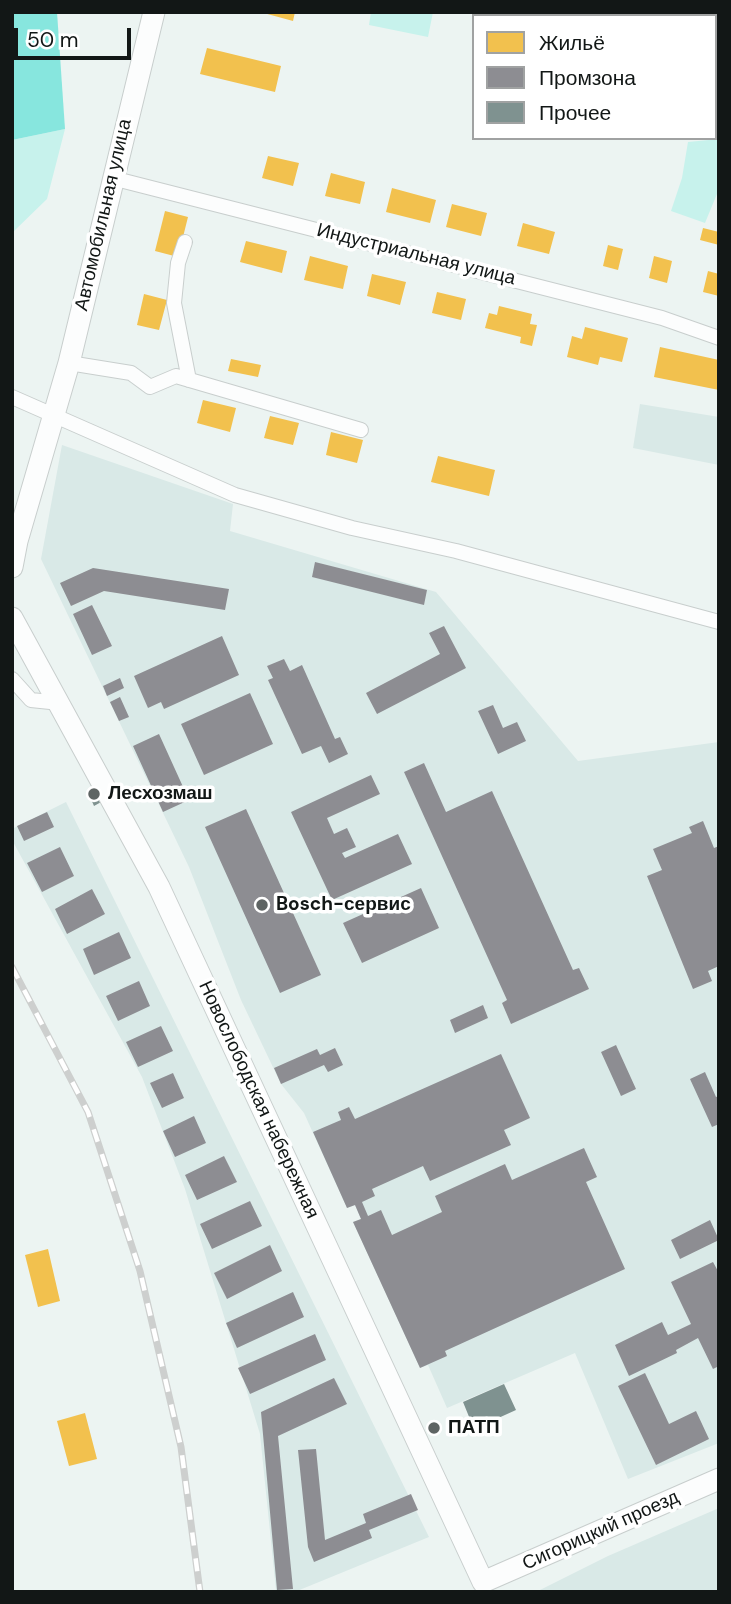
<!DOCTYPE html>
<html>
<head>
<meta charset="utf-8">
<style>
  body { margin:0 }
  #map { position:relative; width:731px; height:1604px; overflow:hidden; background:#ecf4f2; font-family:"DM Sans",sans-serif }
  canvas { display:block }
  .frame { position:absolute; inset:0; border:14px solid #121716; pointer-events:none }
  .legend { position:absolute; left:472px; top:14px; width:245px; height:126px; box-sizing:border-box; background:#fff; border:2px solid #a0a2a2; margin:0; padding:9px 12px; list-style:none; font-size:21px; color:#121716 }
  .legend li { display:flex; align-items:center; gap:14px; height:35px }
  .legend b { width:35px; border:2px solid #a0a2a2 }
  .scale { position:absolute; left:14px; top:28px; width:117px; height:32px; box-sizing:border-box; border:4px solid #121716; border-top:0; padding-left:9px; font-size:21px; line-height:24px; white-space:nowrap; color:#121716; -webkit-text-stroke:5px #fff; paint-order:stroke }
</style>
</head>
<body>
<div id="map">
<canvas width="731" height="1604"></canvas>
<div class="frame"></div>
<ul class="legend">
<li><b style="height:19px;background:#f2c14e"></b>Жильё</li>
<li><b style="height:19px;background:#8d8d92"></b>Промзона</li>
<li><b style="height:19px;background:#7f9290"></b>Прочее</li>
</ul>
<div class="scale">50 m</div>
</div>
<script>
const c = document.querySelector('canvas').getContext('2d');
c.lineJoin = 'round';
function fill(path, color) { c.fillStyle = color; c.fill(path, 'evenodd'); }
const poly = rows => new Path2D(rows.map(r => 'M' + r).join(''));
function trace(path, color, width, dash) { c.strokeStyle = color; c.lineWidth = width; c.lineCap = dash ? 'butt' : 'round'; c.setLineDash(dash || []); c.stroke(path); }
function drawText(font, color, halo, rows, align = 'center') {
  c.font = font + ' "DM Sans",sans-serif'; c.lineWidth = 7; c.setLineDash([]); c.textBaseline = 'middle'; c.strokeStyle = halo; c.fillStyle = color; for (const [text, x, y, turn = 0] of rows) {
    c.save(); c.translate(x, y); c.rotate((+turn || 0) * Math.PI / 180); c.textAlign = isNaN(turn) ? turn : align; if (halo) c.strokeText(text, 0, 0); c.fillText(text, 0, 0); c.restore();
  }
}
fill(poly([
  [640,404,719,417,719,465,633,448],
  [62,445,233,504,230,531,436,592,578,761,719,742,719,1443,628,1479,575,1353,447,1408,428,1365,420,1368,353,1222,361,1219,355,1205,347,1208,304,1113,281,1084,241,1000,189,867,41,559],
  [66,802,429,1537,297,1591,276,1590,260,1434,185,1189,142,1077,12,840,12,829],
  [719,1508,719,1592,536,1592,608,1556]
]), '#d9e9e7');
fill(poly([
  [371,12,433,12,428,37,369,25],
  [557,12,664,12,666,16,557,16],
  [65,129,47,199,12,233,12,140],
  [719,139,719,189,705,223,671,211,682,178,688,142]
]), '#c7f2ec');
fill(poly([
  [12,12,57,12,65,129,12,140]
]), '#87e6de');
fill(poly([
  [260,12,295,12,293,21],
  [207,48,281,66,275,92,200,74],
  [268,156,299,163,293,186,262,178],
  [331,173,365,182,360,204,325,196],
  [392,188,436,200,430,223,386,212],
  [452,204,487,213,481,236,446,227],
  [165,211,188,217,178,257,155,251],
  [523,223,555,232,549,254,517,246],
  [703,228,719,232,719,245,700,240],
  [246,241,287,251,282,273,240,262],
  [608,245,623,249,618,270,603,266],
  [310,256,348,266,343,289,304,280],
  [654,256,672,261,667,283,649,278],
  [708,271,719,274,719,296,703,292],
  [372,274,406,282,400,305,367,296],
  [437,292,466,299,461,320,432,313],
  [144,294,167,300,159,330,137,325],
  [499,306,532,314,530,324,537,325,532,346,520,343,521,337,485,328,489,313,497,315],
  [585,327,628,338,622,362,600,357,598,365,567,357,572,336,582,339],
  [660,347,719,360,719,390,654,377],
  [231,359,261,365,258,377,228,371],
  [203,400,236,408,230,432,197,423],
  [270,416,299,423,293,445,264,438],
  [331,432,363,440,357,463,326,455],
  [438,456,495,470,489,496,431,482],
  [48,1249,60,1301,38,1307,25,1255],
  [85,1413,97,1459,69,1466,57,1421]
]), '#f2c14e');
fill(poly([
  [315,562,427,590,424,605,312,577],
  [93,568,229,589,225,610,104,591,71,606,60,583],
  [92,605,112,646,92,655,73,614],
  [444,626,466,668,377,714,366,693,440,654,429,633],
  [222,636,239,675,164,709,161,702,148,708,134,676],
  [284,659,290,671,302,665,335,739,340,737,348,754,329,763,321,746,302,754,268,680,273,678,267,666],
  [120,678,124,688,107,696,103,686],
  [250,693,273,744,204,775,181,724],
  [120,697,129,717,119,721,110,702],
  [493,705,503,728,517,722,526,741,498,754,478,711],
  [159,734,189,800,163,812,133,746],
  [424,763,446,812,492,791,573,970,579,968,589,989,511,1024,502,1003,507,1000,404,772],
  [371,775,380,794,327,818,334,834,347,828,356,847,342,853,345,858,398,834,412,864,332,900,291,812],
  [246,809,321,975,280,993,205,827],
  [47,812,54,827,24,841,17,826],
  [703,821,714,848,719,846,719,966,708,971,712,981,693,989,647,876,662,870,653,849,692,833,689,827],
  [60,847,74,876,42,892,27,863],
  [421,888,439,928,362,963,343,923],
  [92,889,105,914,67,934,55,909],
  [119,932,131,958,94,975,83,949],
  [139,981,150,1006,118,1021,106,996],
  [483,1005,488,1018,455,1033,450,1020],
  [161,1026,173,1051,138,1067,126,1042],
  [616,1045,636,1089,621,1096,601,1052],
  [335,1048,343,1065,328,1072,324,1065,281,1084,274,1068,317,1049,320,1055],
  [501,1054,530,1118,504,1130,511,1145,430,1181,423,1166,372,1189,375,1196,362,1202,368,1216,381,1210,392,1235,442,1212,435,1196,505,1164,512,1180,584,1148,597,1177,586,1182,625,1269,445,1351,447,1356,420,1368,353,1222,361,1219,355,1205,347,1208,313,1132,341,1120,338,1112,349,1107,355,1119],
  [705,1072,716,1097,719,1096,719,1124,712,1127,690,1079],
  [173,1073,184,1098,162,1108,150,1083],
  [194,1116,206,1143,175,1157,163,1131],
  [224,1156,237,1182,197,1200,185,1175],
  [250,1201,262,1226,212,1249,200,1224],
  [710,1220,719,1240,680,1259,671,1240],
  [270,1245,282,1271,227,1299,214,1273],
  [713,1262,719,1273,719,1366,713,1369,698,1338,676,1350,677,1353,629,1376,615,1345,662,1322,668,1335,691,1324,671,1282],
  [293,1292,304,1317,237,1348,226,1323],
  [315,1334,326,1360,250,1394,238,1368],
  [645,1373,669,1424,696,1411,709,1439,656,1465,618,1386],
  [334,1378,347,1404,278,1436,293,1589,277,1590,261,1412],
  [316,1449,325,1540,366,1523,363,1514,411,1494,418,1510,369,1530,372,1538,314,1562,308,1547,298,1450]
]), '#8d8d92');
fill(poly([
  [97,788,103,801,94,806,88,792],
  [504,1384,516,1410,474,1429,463,1402]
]), '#7f9290');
const street = poly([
  [112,178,662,318,719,338],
  [185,242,178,263,174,303,189,380],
  [69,363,131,373,150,387,176,376,361,430],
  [12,397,235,495,352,528,456,551,719,622],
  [12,679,31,700,60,703]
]);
const secondary = poly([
  [12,567,17,541,69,363,154,12],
  [12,618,159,887,483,1582,719,1479]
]);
trace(street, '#c8cecd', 16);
trace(secondary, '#c8cecd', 23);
trace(street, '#fcfdfd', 14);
trace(secondary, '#fcfdfd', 21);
const rail = poly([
  [12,967,88,1112,140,1271,181,1447,200,1592]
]);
trace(rail, '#cdcfce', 7);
trace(rail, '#fff', 4.5, [13]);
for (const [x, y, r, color] of [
  [94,794,7,"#5e6463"],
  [262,905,7,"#5e6463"],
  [434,1428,7,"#5e6463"]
]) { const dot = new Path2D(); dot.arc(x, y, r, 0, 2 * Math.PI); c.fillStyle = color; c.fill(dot); trace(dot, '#fff', 2.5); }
drawText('19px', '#121716', '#fff', [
  ["Автомобильная улица",104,215,-77],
  ["Индустриальная улица",416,255,14],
  ["Новослободская набережная",258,1100,65],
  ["Сигорицкий проезд",601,1531,-24]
]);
drawText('bold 19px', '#121716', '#fff', [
  ["Лесхозмаш",108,794],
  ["Bosch-сервис",276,905],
  ["ПАТП",448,1428]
], 'left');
</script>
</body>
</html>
